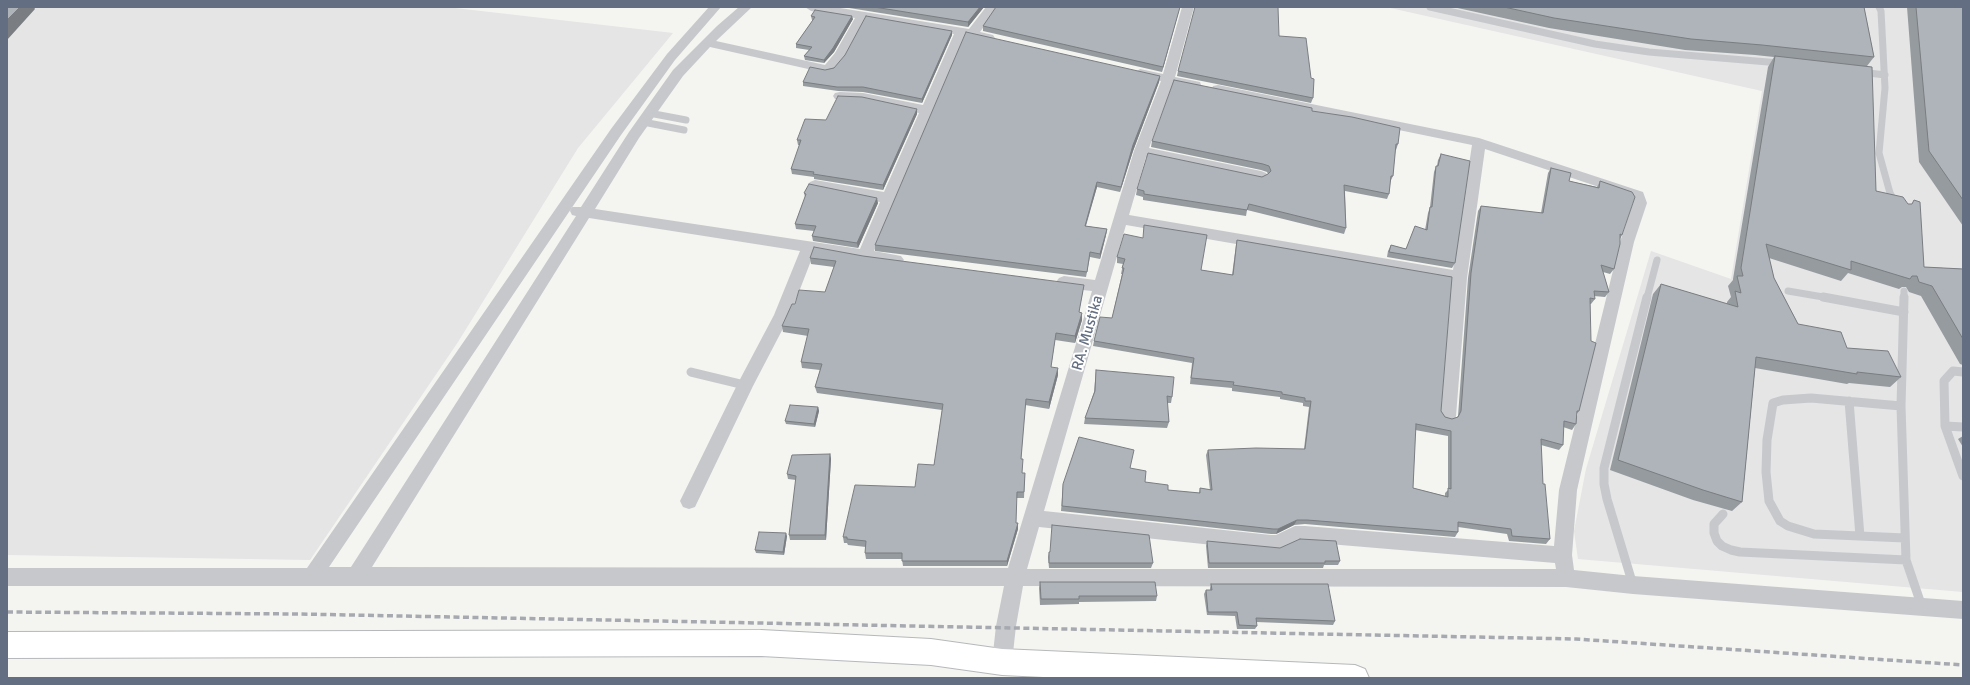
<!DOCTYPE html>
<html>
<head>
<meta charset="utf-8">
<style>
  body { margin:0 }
  #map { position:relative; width:1970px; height:685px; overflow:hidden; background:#f4f5f0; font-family:Signika,sans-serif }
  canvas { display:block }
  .frame { position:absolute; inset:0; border:8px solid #636e82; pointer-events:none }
</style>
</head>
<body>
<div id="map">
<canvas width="1970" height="685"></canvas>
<div class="frame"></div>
</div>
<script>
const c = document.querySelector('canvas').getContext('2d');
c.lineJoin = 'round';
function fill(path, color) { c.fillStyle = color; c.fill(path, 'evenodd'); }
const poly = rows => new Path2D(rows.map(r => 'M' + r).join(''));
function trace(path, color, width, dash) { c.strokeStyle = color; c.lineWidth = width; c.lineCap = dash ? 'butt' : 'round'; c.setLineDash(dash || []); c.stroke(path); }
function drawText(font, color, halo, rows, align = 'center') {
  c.font = font + ' Signika,sans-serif'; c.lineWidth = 4; c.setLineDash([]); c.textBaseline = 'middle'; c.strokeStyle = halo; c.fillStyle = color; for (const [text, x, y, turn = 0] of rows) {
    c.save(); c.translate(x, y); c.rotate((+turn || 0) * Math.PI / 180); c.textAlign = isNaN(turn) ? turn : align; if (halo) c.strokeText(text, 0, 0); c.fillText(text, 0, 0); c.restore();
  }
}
fill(poly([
  [7,7,446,7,673,33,578,148,458,342,310,560,7,555],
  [1386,7,1963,7,1963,592,1578,559,1574,531,1586,469,1651,251,1731,279,1762,91]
]), '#e4e5e4');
const trunk = poly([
  [761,630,931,639,1002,649,1355,665,1365,669,1369,678,1064,678,1002,675,931,665,761,656,7,658,7,632,761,630]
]);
trace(trunk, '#b6b8bb', 2);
trace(poly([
  [1430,7,1595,44,1649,52,1780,63],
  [1879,7,1881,11,1885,88,1879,153,1890,193,1896,204],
  [1861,72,1885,75],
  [649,113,686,120],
  [643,122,684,130],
  [1788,291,1829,298],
  [1647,298,1657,260],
  [1904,298,1904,291]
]), '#c6c8cc', 7);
trace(poly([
  [1823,297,1904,312],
  [1904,297,1901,406,1906,560,1922,607],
  [691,372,745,385],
  [1963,372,1953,371,1944,381,1945,426,1963,476],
  [1849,401,1860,536],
  [1901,406,1811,398,1783,400,1773,403,1767,440,1766,472,1769,501,1780,521,1788,526,1814,534,1905,538],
  [1945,426,1963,427],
  [1723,514,1714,524,1714,533,1717,541,1722,546,1731,550,1740,552,1906,560],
  [1633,585,1607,499,1604,484,1604,468,1647,297]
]), '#c6c8cc', 9);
fill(poly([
  [709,7,721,7,675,60,621,135,329,567,351,567,576,216,572,215,570,211,572,207,581,207,629,132,673,70,717,26,739,7,752,7,716,41,825,65,835,53,855,18,811,11,805,7,834,7,969,29,986,7,998,7,980,32,993,35,995,38,993,41,989,42,965,36,874,251,901,256,904,260,901,264,896,265,864,261,814,253,790,315,753,386,695,507,689,509,683,507,680,501,737,385,774,315,800,251,589,218,372,567,1008,568,1092,291,1064,288,1059,286,1056,282,1059,278,1064,276,1095,280,1134,151,1161,81,1135,76,1134,73,1140,69,1163,74,1182,7,1194,7,1175,77,1200,82,1201,85,1200,88,1195,89,1173,84,1149,148,1261,171,1266,173,1268,176,1266,179,1261,181,1146,157,1129,215,1453,270,1472,145,1213,92,1212,89,1213,86,1218,85,1479,138,1643,192,1647,203,1634,242,1577,490,1572,555,1574,570,1633,576,1963,601,1963,619,1633,594,1566,587,1023,586,1016,626,1012,662,1009,669,1002,672,995,669,992,662,996,626,1004,586,7,586,7,568,307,568,611,129,667,54,709,7],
  [866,19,954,34,923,105,863,93,840,92,835,93,833,96,835,99,840,100,863,101,919,113,884,192,815,180,810,182,808,185,810,188,815,190,880,202,860,249,595,209,639,138,683,76,710,47,826,73,833,71,844,58,866,19],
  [1485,149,1632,198,1633,203,1620,242,1559,490,1554,546,1305,526,1295,526,1276,535,1271,535,1044,511,1126,225,1451,281,1440,416,1442,421,1448,423,1454,421,1456,416,1467,278,1485,149],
  [1039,527,1271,551,1278,551,1297,542,1305,542,1555,563,1556,569,1027,569,1039,527]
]), '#c6c8cc');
fill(trunk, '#fff');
trace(poly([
  [7,612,299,614,1576,639,1963,665]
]), '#a6a9b0', 3.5, [6, 3.5]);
fill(poly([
  [843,7,984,7,968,27],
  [1180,7,1162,72,983,31,983,26],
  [1453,7,1864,7,1874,57,1867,66,1876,191,1908,204,1912,204,1914,200,1924,267,1963,269,1963,365,1960,364,1921,296,1909,292,1906,287,1902,287,1899,289,1848,273,1841,281,1769,258,1774,278,1798,324,1847,348,1901,377,1890,387,1849,383,1847,384,1755,368,1742,502,1732,511,1693,500,1610,470,1653,294,1661,284,1727,304,1727,302,1731,297,1728,286,1733,280,1733,279,1768,67,1774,57,1755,55,1685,50,1549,28],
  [1907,7,1963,7,1963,226,1919,162],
  [811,16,853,19,834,52,824,63,805,60,804,56,809,50,796,48,796,44,813,20,812,20],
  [952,35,922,103,863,92,838,91,803,86,803,82,825,70],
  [1279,36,1313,98,1311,103,1177,76,1178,71],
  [1160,76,1159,82,1133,151,1120,192,1097,187,1086,226,1107,229,1106,235,1100,259,1090,257,1086,277,875,251,875,245],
  [1312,111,1398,144,1396,150,1395,150,1393,176,1390,182,1389,194,1387,199,1345,191,1346,228,1344,234,1247,210,1246,216,1143,200,1143,197,1136,195,1137,189,1262,177,1268,174,1267,172,1261,170,1151,147,1152,141],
  [917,114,883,190,814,179,814,177,792,174,791,169,800,145,798,145,797,140],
  [1441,154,1455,263,1452,268,1387,257,1388,251,1391,245,1406,249,1415,226,1425,230,1428,213,1430,207,1434,172,1436,166,1437,166,1438,160],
  [1551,168,1569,181,1597,187,1600,181,1622,235,1620,239,1614,269,1610,274,1603,272,1609,292,1605,297,1594,296,1595,299,1591,304,1590,304,1579,411,1577,414,1576,424,1572,430,1563,427,1563,445,1559,450,1541,445,1543,484,1550,539,1546,544,1509,541,1507,534,1458,527,1458,532,1455,537,1305,524,1294,525,1276,534,1271,534,1061,511,1063,484,1130,468,1145,482,1168,490,1199,493,1200,488,1210,490,1206,455,1208,450,1304,449,1309,407,1303,406,1303,403,1280,399,1280,397,1232,391,1232,388,1190,384,1192,363,1093,346,1094,341,1112,318,1122,274,1121,274,1123,264,1117,263,1117,257,1201,270,1232,275,1236,245,1237,240,1441,411,1445,417,1452,419,1457,417,1458,416,1468,278,1478,211,1481,206,1541,213,1548,173],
  [1415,430,1448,436,1448,490,1445,493,1445,496,1413,488],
  [804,193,878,203,858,248,813,241,812,236,814,231,796,229,795,224,805,197],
  [863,256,1083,291,1079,312,1082,313,1082,320,1075,343,1055,340,1051,367,1058,375,1049,409,1025,405,1021,459,1022,473,1025,473,1024,498,1016,498,1016,523,1018,523,1018,529,1007,566,903,566,902,559,866,559,865,553,866,547,848,545,847,543,844,543,843,537,915,487,934,465,942,410,817,393,815,387,820,370,802,368,801,362,808,336,783,332,782,326,795,304,825,292,834,267,811,264,810,258],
  [1096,370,1172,397,1171,403,1167,403,1169,422,1167,428,1084,424,1085,418,1094,392],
  [818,407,819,411,815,427,786,424,785,421],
  [1963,436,1963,447,1958,439],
  [830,454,831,459,826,540,790,540,789,535,796,480,788,479,787,474],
  [787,536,784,555,756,553,755,550],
  [1207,541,1340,561,1338,565,1324,565,1323,568,1208,568,1206,546],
  [1049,552,1153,563,1151,568,1049,568,1048,557],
  [1040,582,1157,596,1156,601,1079,602,1079,604,1040,605,1039,588],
  [1211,584,1335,621,1333,625,1256,622,1257,626,1255,629,1237,629,1235,616,1207,615,1204,594,1206,590,1210,590,1210,588]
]), '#969ba0');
fill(poly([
  [20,7,34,7,35,9,7,40,7,20],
  [980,7,984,7,968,27,968,22],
  [1180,7,1162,72,1163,67],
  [852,16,853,19,834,52,824,63,824,60],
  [952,31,952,35,922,103,922,99],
  [1160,76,1159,82,1133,151,1120,192,1121,187,1133,145],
  [917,109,917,114,883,190,883,185],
  [1097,182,1097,187,1084,231,1085,226],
  [877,198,878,203,858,248,857,243],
  [1107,229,1106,235,1100,259,1100,254],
  [1082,313,1082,320,1075,343,1075,336],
  [1058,368,1058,375,1049,409,1049,402],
  [818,407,819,411,815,427,814,424],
  [830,454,831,459,826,540,825,535],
  [1297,520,1294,525,1276,534,1278,529],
  [1018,523,1018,529,1007,566,1007,561],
  [786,533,787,536,784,555,783,552]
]), '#7a7e82');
const building = poly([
  [7,7,20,7,7,20,7,7],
  [874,7,980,7,968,22,874,7],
  [996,7,1180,7,1163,67,983,26,996,7],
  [1195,7,1278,7,1279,36,1306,38,1311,78,1314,79,1313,98,1178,71,1195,7],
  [1504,7,1864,7,1874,57,1762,45,1691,39,1554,18,1504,7],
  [1916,7,1963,7,1963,200,1929,151,1916,7],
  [815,10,852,16,833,48,824,60,804,56,812,47,796,44,815,17,811,16,815,10],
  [866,16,952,31,922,99,863,87,837,87,803,82,810,67,825,70,834,68,845,55,866,16],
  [966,32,1160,76,1133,145,1121,187,1097,182,1085,226,1107,229,1100,254,1090,252,1087,272,875,245,966,32],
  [1775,56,1872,67,1876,191,1903,197,1908,204,1912,204,1914,200,1920,202,1924,267,1963,269,1963,339,1932,286,1919,282,1917,276,1912,276,1910,279,1851,261,1851,270,1766,244,1774,278,1798,324,1841,332,1847,348,1888,351,1901,377,1857,372,1857,374,1756,357,1742,502,1703,490,1618,460,1661,284,1738,307,1735,291,1741,293,1737,276,1743,276,1741,268,1775,56],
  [1174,80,1312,108,1312,111,1352,117,1400,128,1398,144,1396,144,1393,176,1391,176,1389,194,1344,185,1346,228,1249,204,1247,210,1144,194,1144,191,1137,189,1148,153,1262,177,1268,174,1271,171,1269,166,1263,164,1152,141,1174,80],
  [838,96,862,97,917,109,883,185,813,174,814,172,791,169,801,140,797,140,805,119,826,120,838,96],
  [1441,154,1470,161,1455,263,1389,252,1391,245,1406,249,1415,226,1427,230,1430,207,1432,207,1436,166,1438,166,1441,154],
  [1551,168,1571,173,1569,181,1599,188,1600,181,1632,192,1635,197,1622,235,1620,234,1620,244,1614,269,1601,265,1609,292,1594,291,1595,299,1590,298,1591,341,1596,343,1579,411,1577,411,1576,424,1564,421,1563,445,1541,439,1543,484,1545,484,1550,539,1512,536,1511,529,1458,522,1458,532,1307,520,1297,520,1278,529,1273,529,1062,506,1063,484,1079,437,1134,450,1130,468,1146,471,1145,482,1168,485,1168,490,1200,493,1200,488,1212,490,1208,450,1256,448,1305,449,1311,401,1305,401,1305,398,1282,394,1282,392,1233,385,1234,382,1191,378,1194,358,1094,341,1100,317,1112,318,1124,268,1122,268,1125,259,1117,257,1124,234,1143,238,1144,225,1207,235,1201,270,1233,275,1237,240,1452,277,1441,411,1445,417,1452,419,1458,417,1461,411,1471,273,1481,206,1543,213,1551,168],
  [1416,424,1451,431,1451,489,1448,488,1448,497,1413,488,1416,424],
  [809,184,877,198,857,243,812,236,816,226,795,224,806,194,804,193,809,184],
  [814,247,863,256,1084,285,1079,312,1082,313,1075,336,1056,333,1051,367,1058,368,1049,402,1026,399,1021,459,1023,459,1022,473,1025,473,1024,492,1017,492,1016,523,1018,523,1007,561,902,561,902,553,865,553,866,541,847,539,847,537,843,537,855,485,915,487,918,464,934,465,943,404,815,387,822,364,801,362,809,329,782,326,792,304,795,304,799,290,825,292,836,261,810,258,814,247],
  [1096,370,1174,377,1172,397,1167,396,1169,422,1085,418,1095,391,1096,370],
  [790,405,818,407,814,424,785,421,790,405],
  [830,454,825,535,789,535,796,476,787,474,792,455,830,454],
  [1052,525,1149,535,1153,563,1049,563,1049,552,1050,552,1052,525],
  [759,532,786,533,783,552,755,550,759,532],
  [1300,539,1336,541,1340,561,1325,561,1325,563,1209,563,1207,541,1280,548,1300,539],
  [1040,582,1155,582,1157,596,1079,596,1079,599,1041,599,1040,582],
  [1211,584,1328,584,1335,621,1256,618,1257,626,1239,625,1237,612,1208,612,1206,590,1212,590,1211,584]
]);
fill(building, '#afb4ba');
trace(building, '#7a7e82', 1);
drawText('15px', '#636e82', '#fff', [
  ["RA. Mustika",1088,333,-74]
]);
</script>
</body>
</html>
